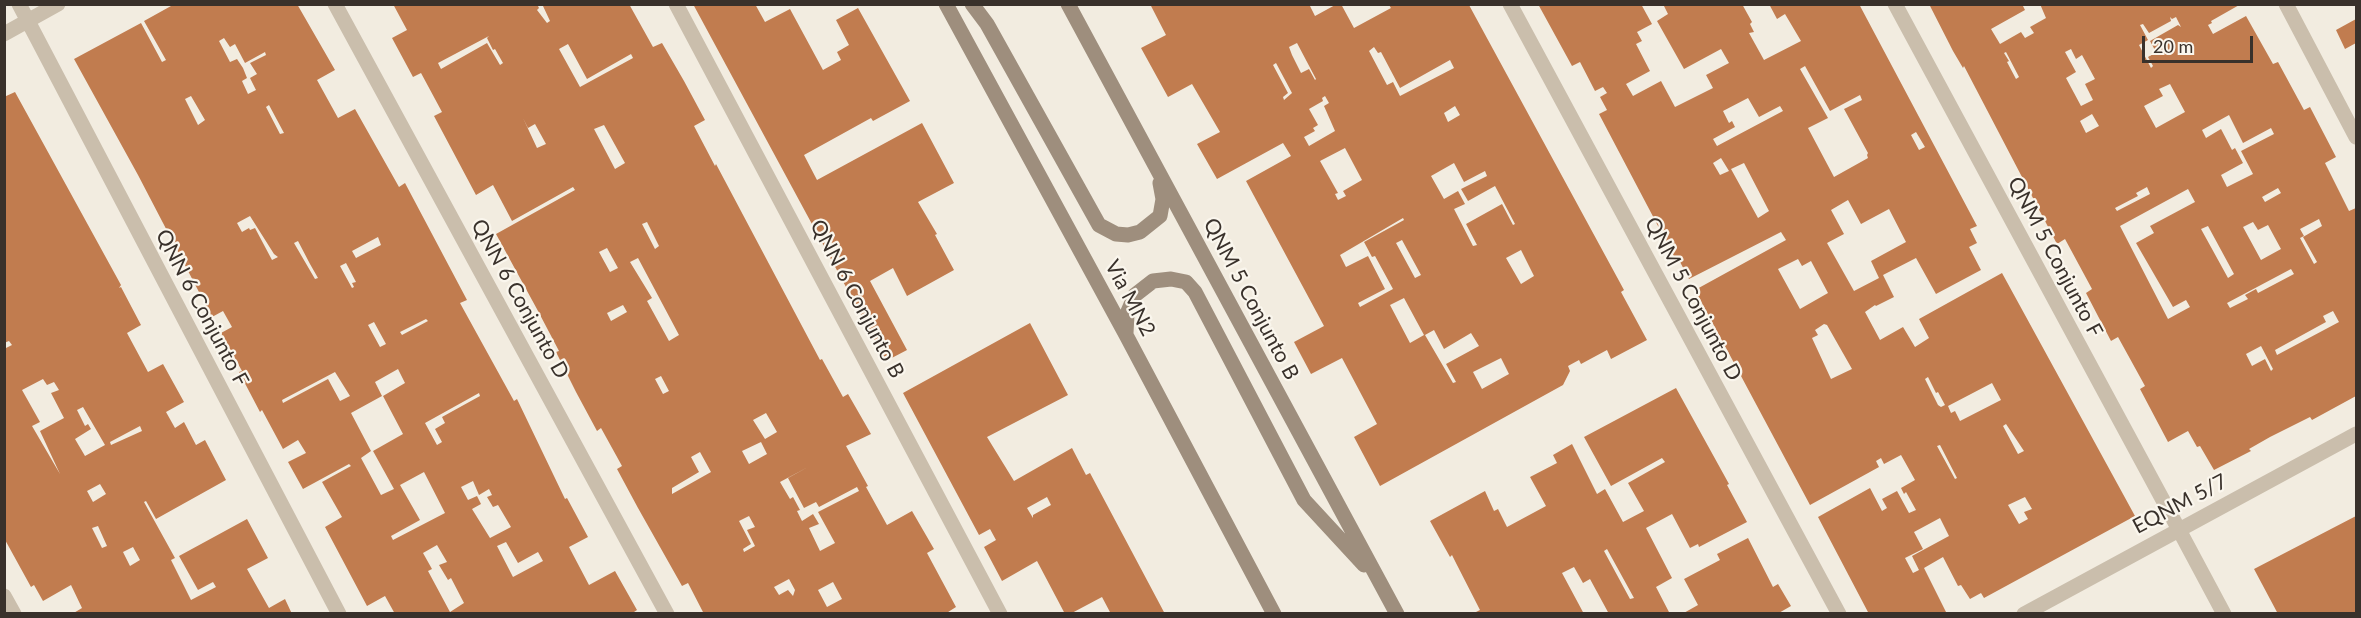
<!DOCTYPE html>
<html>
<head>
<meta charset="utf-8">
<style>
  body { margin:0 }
  #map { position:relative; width:2361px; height:618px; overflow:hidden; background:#f2ece0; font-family:Lato,sans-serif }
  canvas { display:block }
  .frame { position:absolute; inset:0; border:6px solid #39312b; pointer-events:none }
  .scale { position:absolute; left:2142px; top:36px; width:111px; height:27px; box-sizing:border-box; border:3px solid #39312b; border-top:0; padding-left:8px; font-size:18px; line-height:21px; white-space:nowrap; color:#39312b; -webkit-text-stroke:4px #faf6ed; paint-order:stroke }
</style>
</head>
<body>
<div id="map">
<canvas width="2361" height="618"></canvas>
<div class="frame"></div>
<div class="scale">20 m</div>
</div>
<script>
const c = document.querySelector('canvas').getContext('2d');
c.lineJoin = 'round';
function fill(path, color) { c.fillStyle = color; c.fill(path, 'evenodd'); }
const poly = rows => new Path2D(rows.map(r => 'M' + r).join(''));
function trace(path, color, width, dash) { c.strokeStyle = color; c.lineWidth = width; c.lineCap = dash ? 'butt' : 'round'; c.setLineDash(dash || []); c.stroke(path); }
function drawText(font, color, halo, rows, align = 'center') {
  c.font = font + ' Lato,sans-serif'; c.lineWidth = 4.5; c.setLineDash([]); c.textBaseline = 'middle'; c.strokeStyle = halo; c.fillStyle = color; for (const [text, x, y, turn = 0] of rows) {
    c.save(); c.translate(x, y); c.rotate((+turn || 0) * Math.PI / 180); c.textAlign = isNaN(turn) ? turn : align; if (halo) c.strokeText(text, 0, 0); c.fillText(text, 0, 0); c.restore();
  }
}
fill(poly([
  [170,4,297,4,335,70,317,80,338,118,355,109,399,187,405,183,467,300,460,303,514,401,517,399,565,499,567,498,588,537,569,547,589,585,615,571,637,610,631,614,395,614,385,596,367,606,325,527,342,517,322,482,351,466,349,464,303,489,288,462,306,453,298,440,283,449,262,410,260,412,239,372,242,371,221,333,232,327,223,311,212,317,138,175,74,59,141,23,162,62,166,60,144,21,171,6],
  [224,38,230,47,235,44,245,63,265,52,266,55,250,63,257,74,250,78,256,90,248,94,242,81,247,78,243,68,237,59,230,62,219,41],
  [191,96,205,120,198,125,185,99],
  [269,105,284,133,280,134,266,107],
  [250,216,274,254,278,257,272,260,255,228,250,230,249,228,242,232,237,223],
  [378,237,381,245,356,258,352,251],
  [298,241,310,264,318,278,315,279,294,243],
  [346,263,356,282,352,283,354,287,352,288,340,266],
  [426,319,428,321,402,335,400,332],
  [374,322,386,344,380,347,368,325],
  [398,369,405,383,383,396,403,434,373,451,394,489,381,495,361,458,371,451,351,413,382,396,375,382],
  [335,372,350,396,340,401,328,379,283,403,282,400],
  [479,393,480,396,442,417,445,423,435,429,442,442,437,445,425,423],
  [424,472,445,513,393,540,391,536,420,520,400,485],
  [473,481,479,495,489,489,492,495,487,497,493,507,498,505,511,527,490,538,472,509,481,504,477,496,468,500,461,487],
  [506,542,518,563,538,552,543,561,513,577,497,546],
  [437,545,447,562,439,565,448,580,451,578,464,603,450,612,428,571,432,569,423,553],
  [393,4,537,4,539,8,537,10,547,23,550,21,543,6,546,4,629,4,653,47,662,43,684,81,705,120,694,126,715,166,716,164,820,360,822,359,843,397,848,394,871,434,846,446,868,486,866,487,887,525,912,511,934,549,927,553,956,607,945,614,704,614,688,583,682,586,638,508,617,469,622,466,601,428,597,431,576,392,556,352,559,351,538,311,496,234,575,190,573,187,512,221,493,185,476,195,434,116,442,112,421,73,413,77,392,38,407,30],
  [489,36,487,38,493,50,495,49,503,63,500,65,487,43,441,69,438,63],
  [568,44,587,79,631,54,633,58,580,87,559,49],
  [523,118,528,128,535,124,546,144,537,148],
  [604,125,625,163,615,169,594,129],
  [647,222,659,246,655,249,642,224],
  [607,248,618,268,610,272,599,252],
  [638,258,679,335,669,341,647,301,652,298,630,262],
  [623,305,627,312,611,321,607,313],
  [661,376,669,391,663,394,655,379],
  [766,413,777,432,765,439,753,420],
  [761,442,767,454,749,464,742,451],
  [700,452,711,472,672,494,672,488,699,472,691,457],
  [808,467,788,478,804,508,816,502,819,507,857,487,859,491,818,512,835,543,820,551,809,528,819,524,813,514,802,521,797,511,800,510,793,497,790,499,780,482],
  [749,516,755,527,747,530,755,546,744,552,743,549,751,544,739,521],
  [789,579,795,590,793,596,788,590,779,595,774,587],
  [833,582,842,599,827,607,818,590],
  [693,4,755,4,765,22,790,9,823,70,841,60,837,52,849,45,836,20,858,8,910,101,873,121,871,118,804,155,817,180,922,123,954,183,918,202,937,234,935,235,954,270,907,296,893,268,870,281,907,350,886,361],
  [1150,4,1309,4,1315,16,1337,4,1341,4,1354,28,1391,8,1389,5,1469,5,1624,290,1621,292,1647,340,1611,359,1607,350,1581,364,1579,360,1568,366,1570,371,1563,385,1380,486,1354,437,1377,424,1342,358,1311,374,1294,342,1324,326,1246,181,1291,156,1283,143,1217,179,1197,144,1220,132,1192,84,1168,97,1141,48,1166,35],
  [1297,43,1316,79,1315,80,1309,69,1301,73,1292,55,1289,47],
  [1374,47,1378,53,1381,52,1400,88,1450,60,1454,68,1400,96,1393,82,1387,85,1369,51],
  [1276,63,1292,93,1284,100,1283,97,1288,93,1273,65],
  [1325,96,1329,103,1324,106,1335,131,1309,146,1304,137,1315,131,1313,128,1318,125,1309,109,1323,101,1322,98],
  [1455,106,1460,115,1448,122,1444,113],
  [1345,148,1362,180,1343,191,1346,196,1338,200,1335,194,1338,193,1320,161],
  [1454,163,1464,182,1485,171,1487,176,1461,189,1468,201,1495,186,1515,224,1513,225,1502,204,1466,224,1477,245,1473,246,1454,209,1465,204,1458,191,1444,199,1431,176],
  [1403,218,1404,220,1364,242,1372,257,1375,256,1393,289,1360,307,1358,303,1385,289,1368,256,1346,267,1340,255],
  [1402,240,1421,275,1415,278,1396,243],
  [1521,250,1534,276,1521,284,1506,258],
  [1404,298,1424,335,1410,343,1390,305],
  [1434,330,1444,349,1471,333,1479,346,1446,364,1456,382,1453,383,1425,335],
  [1501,358,1509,374,1482,389,1473,372],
  [1538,4,1641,4,1652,24,1637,32,1642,41,1636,44,1650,71,1626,84,1633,96,1661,81,1675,107,1713,88,1706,75,1729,63,1721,49,1684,69,1657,21,1668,14,1663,4,1742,4,1752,22,1750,24,1754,32,1749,33,1764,60,1801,41,1785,14,1777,19,1769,4,1859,4,1977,226,1970,229,1977,243,1969,247,1981,270,1936,294,1916,258,1883,275,1894,297,1876,306,1875,305,1865,312,1880,340,1903,327,1915,347,1929,338,1919,319,2002,273,2135,516,1984,598,1981,593,1970,599,1961,585,1958,586,1943,557,1924,568,1947,614,1869,614,1818,517,1870,488,1882,511,1887,508,1882,499,1897,491,1909,513,1916,510,1906,492,1904,494,1901,488,1915,480,1901,455,1884,464,1881,458,1876,461,1879,467,1810,505,1695,290,1786,240,1781,232,1689,279,1679,260,1677,262,1599,114,1607,110,1600,97,1607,93,1603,87,1595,91,1580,62,1572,66],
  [1805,66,1830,111,1860,95,1862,100,1844,109,1868,153,1867,155,1868,158,1834,177,1808,128,1828,118,1800,69],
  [1748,98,1759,117,1780,106,1783,111,1717,146,1713,139,1735,127,1732,121,1729,123,1723,111],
  [1916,132,1925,147,1919,150,1911,135],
  [1721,158,1729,171,1720,175,1713,163],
  [1744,163,1769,211,1758,218,1731,169],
  [1848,200,1861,224,1889,209,1906,242,1871,261,1879,278,1854,291,1827,243,1844,234,1831,210],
  [1798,259,1802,266,1811,261,1828,293,1800,309,1778,269],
  [1824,324,1827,325,1852,369,1831,379,1812,338,1818,335,1815,330],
  [1928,377,1936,393,1938,392,1945,405,1941,407,1938,405,1925,379],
  [1992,383,2001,400,1960,421,1955,411,1951,413,1948,406],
  [2006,424,2024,451,2018,454,2003,426],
  [1940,445,1957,478,1955,479,1937,446],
  [2025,497,2032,509,2024,512,2028,519,2019,524,2008,505],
  [1940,518,1949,536,1912,556,1919,570,1913,573,1905,558,1923,549,1914,532],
  [1929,4,2022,4,2025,10,1991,29,2000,44,2021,32,2025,38,2034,33,2030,27,2046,18,2040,4,2241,4,2211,21,2212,23,2208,25,2213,34,2246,16,2273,64,2278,62,2304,110,2310,107,2336,157,2325,163,2349,211,2356,208,2356,396,2312,420,2310,417,2270,437,2249,449,2251,451,2214,470,2200,446,2197,447,2188,431,2168,442,2140,389,2145,386,2118,337,2111,341,2086,293,2092,289,2065,239,2057,244,1964,66,1963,68,1953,51],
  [2170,17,2172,19,2176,17,2181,27,2178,25,2150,41,2156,52,2148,57,2153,66,2151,68,2139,45,2148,40,2140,25,2143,24,2149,33,2171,21],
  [2071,49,2076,59,2082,55,2095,79,2085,84,2093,100,2081,106,2066,78,2076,72,2065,52],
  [2006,52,2019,77,2016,79,2007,62,2009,61,2004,53],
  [2170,84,2185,112,2156,128,2144,106,2163,96,2159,89],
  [2092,114,2099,126,2086,133,2080,121],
  [2229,115,2243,143,2271,128,2274,134,2241,151,2253,174,2227,187,2221,175,2243,163,2235,148,2232,150,2221,129,2206,138,2202,130],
  [2147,187,2150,194,2117,211,2115,208,2138,196,2136,193],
  [2278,188,2281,193,2265,202,2262,197],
  [2188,189,2195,202,2150,226,2154,233,2136,243,2173,307,2186,300,2190,307,2168,319,2120,226],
  [2319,219,2322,226,2303,237,2317,262,2314,264,2300,238,2304,236,2300,229],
  [2253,222,2258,230,2268,225,2281,249,2261,260,2243,227],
  [2208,226,2234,274,2228,278,2201,229],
  [2291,269,2294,274,2258,293,2256,289,2245,295,2248,299,2230,308,2227,303],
  [2333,311,2339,322,2277,355,2275,350,2326,322,2323,316],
  [2261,346,2273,369,2271,371,2265,359,2252,366,2246,354],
  [2356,19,2356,43,2345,49,2336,30],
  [15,92,121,285,119,288,121,287,141,325,127,333,148,372,163,364,184,402,166,412,175,428,184,422,196,445,205,440,226,480,156,519,146,501,144,502,175,558,171,560,191,600,216,587,213,582,198,590,179,556,247,519,268,558,247,569,269,608,285,599,292,614,72,614,82,608,71,585,43,601,34,585,31,587,4,538,4,349,12,345,9,341,4,343,4,97],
  [43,379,47,385,54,382,59,390,51,393,64,418,40,431,60,474,32,426,40,422,22,390],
  [83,407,105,445,85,456,75,439,91,429,88,424,85,426,77,410],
  [140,426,142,431,111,445,110,442],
  [100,484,106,494,93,502,87,491],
  [98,526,107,546,102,548,92,528],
  [133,547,140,560,130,566,123,552],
  [1030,323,1068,395,987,437,1014,481,1072,448,1086,475,1090,473,1165,614,1111,614,1102,597,1070,614,1065,614,1037,561,1002,581,984,547,996,540,990,529,979,535,903,393],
  [1047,497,1051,505,1033,515,1033,518,1027,508],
  [1676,388,1729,484,1727,485,1747,522,1699,547,1698,544,1690,548,1672,514,1646,528,1672,578,1656,587,1670,614,1609,614,1590,579,1583,583,1574,567,1562,573,1584,614,1477,614,1476,612,1480,610,1457,565,1452,555,1450,557,1430,521,1485,491,1494,511,1498,509,1507,527,1546,506,1530,477,1557,463,1553,455,1572,444,1597,494,1605,489,1623,522,1644,511,1628,483,1665,462,1662,458,1611,486,1584,437],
  [1607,549,1634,598,1630,599,1604,551],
  [2356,516,2356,612,2353,614,2278,614,2254,569],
  [1748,538,1773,587,1778,584,1791,606,1777,614,1682,614,1698,605,1684,579,1720,560,1717,554]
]), '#c17c4f');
trace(poly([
  [2178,528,2224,614]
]), '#cabeac', 15);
trace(poly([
  [19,4,339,614],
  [335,4,667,614],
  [676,4,1000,614],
  [1510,4,1839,614],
  [1895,4,2178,528],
  [2286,4,2356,137],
  [4,34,58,4],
  [4,596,14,614],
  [2024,614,2356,434]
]), '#cabeac', 15);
trace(poly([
  [946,4,1126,335,1274,614],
  [972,4,987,24,1099,225,1116,234,1128,235,1140,232,1160,216,1163,199,1160,183],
  [1068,4,1397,614],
  [1126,333,1127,314,1135,295,1153,281,1171,279,1186,282,1195,292,1304,500,1364,565]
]), '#9e8e7d', 15);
drawText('21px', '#39312b', '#faf6ed', [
  ["QNM 5 Conjunto F",2055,257,62],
  ["Via MN2",1130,298,62],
  ["QNN 6 Conjunto D",520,299,61],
  ["QNN 6 Conjunto B",857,299,62],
  ["QNM 5 Conjunto B",1251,299,62],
  ["QNM 5 Conjunto D",1693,299,62],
  ["QNN 6 Conjunto F",202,308,62],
  ["EQNM 5/7",2180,504,-28]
]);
</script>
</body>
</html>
